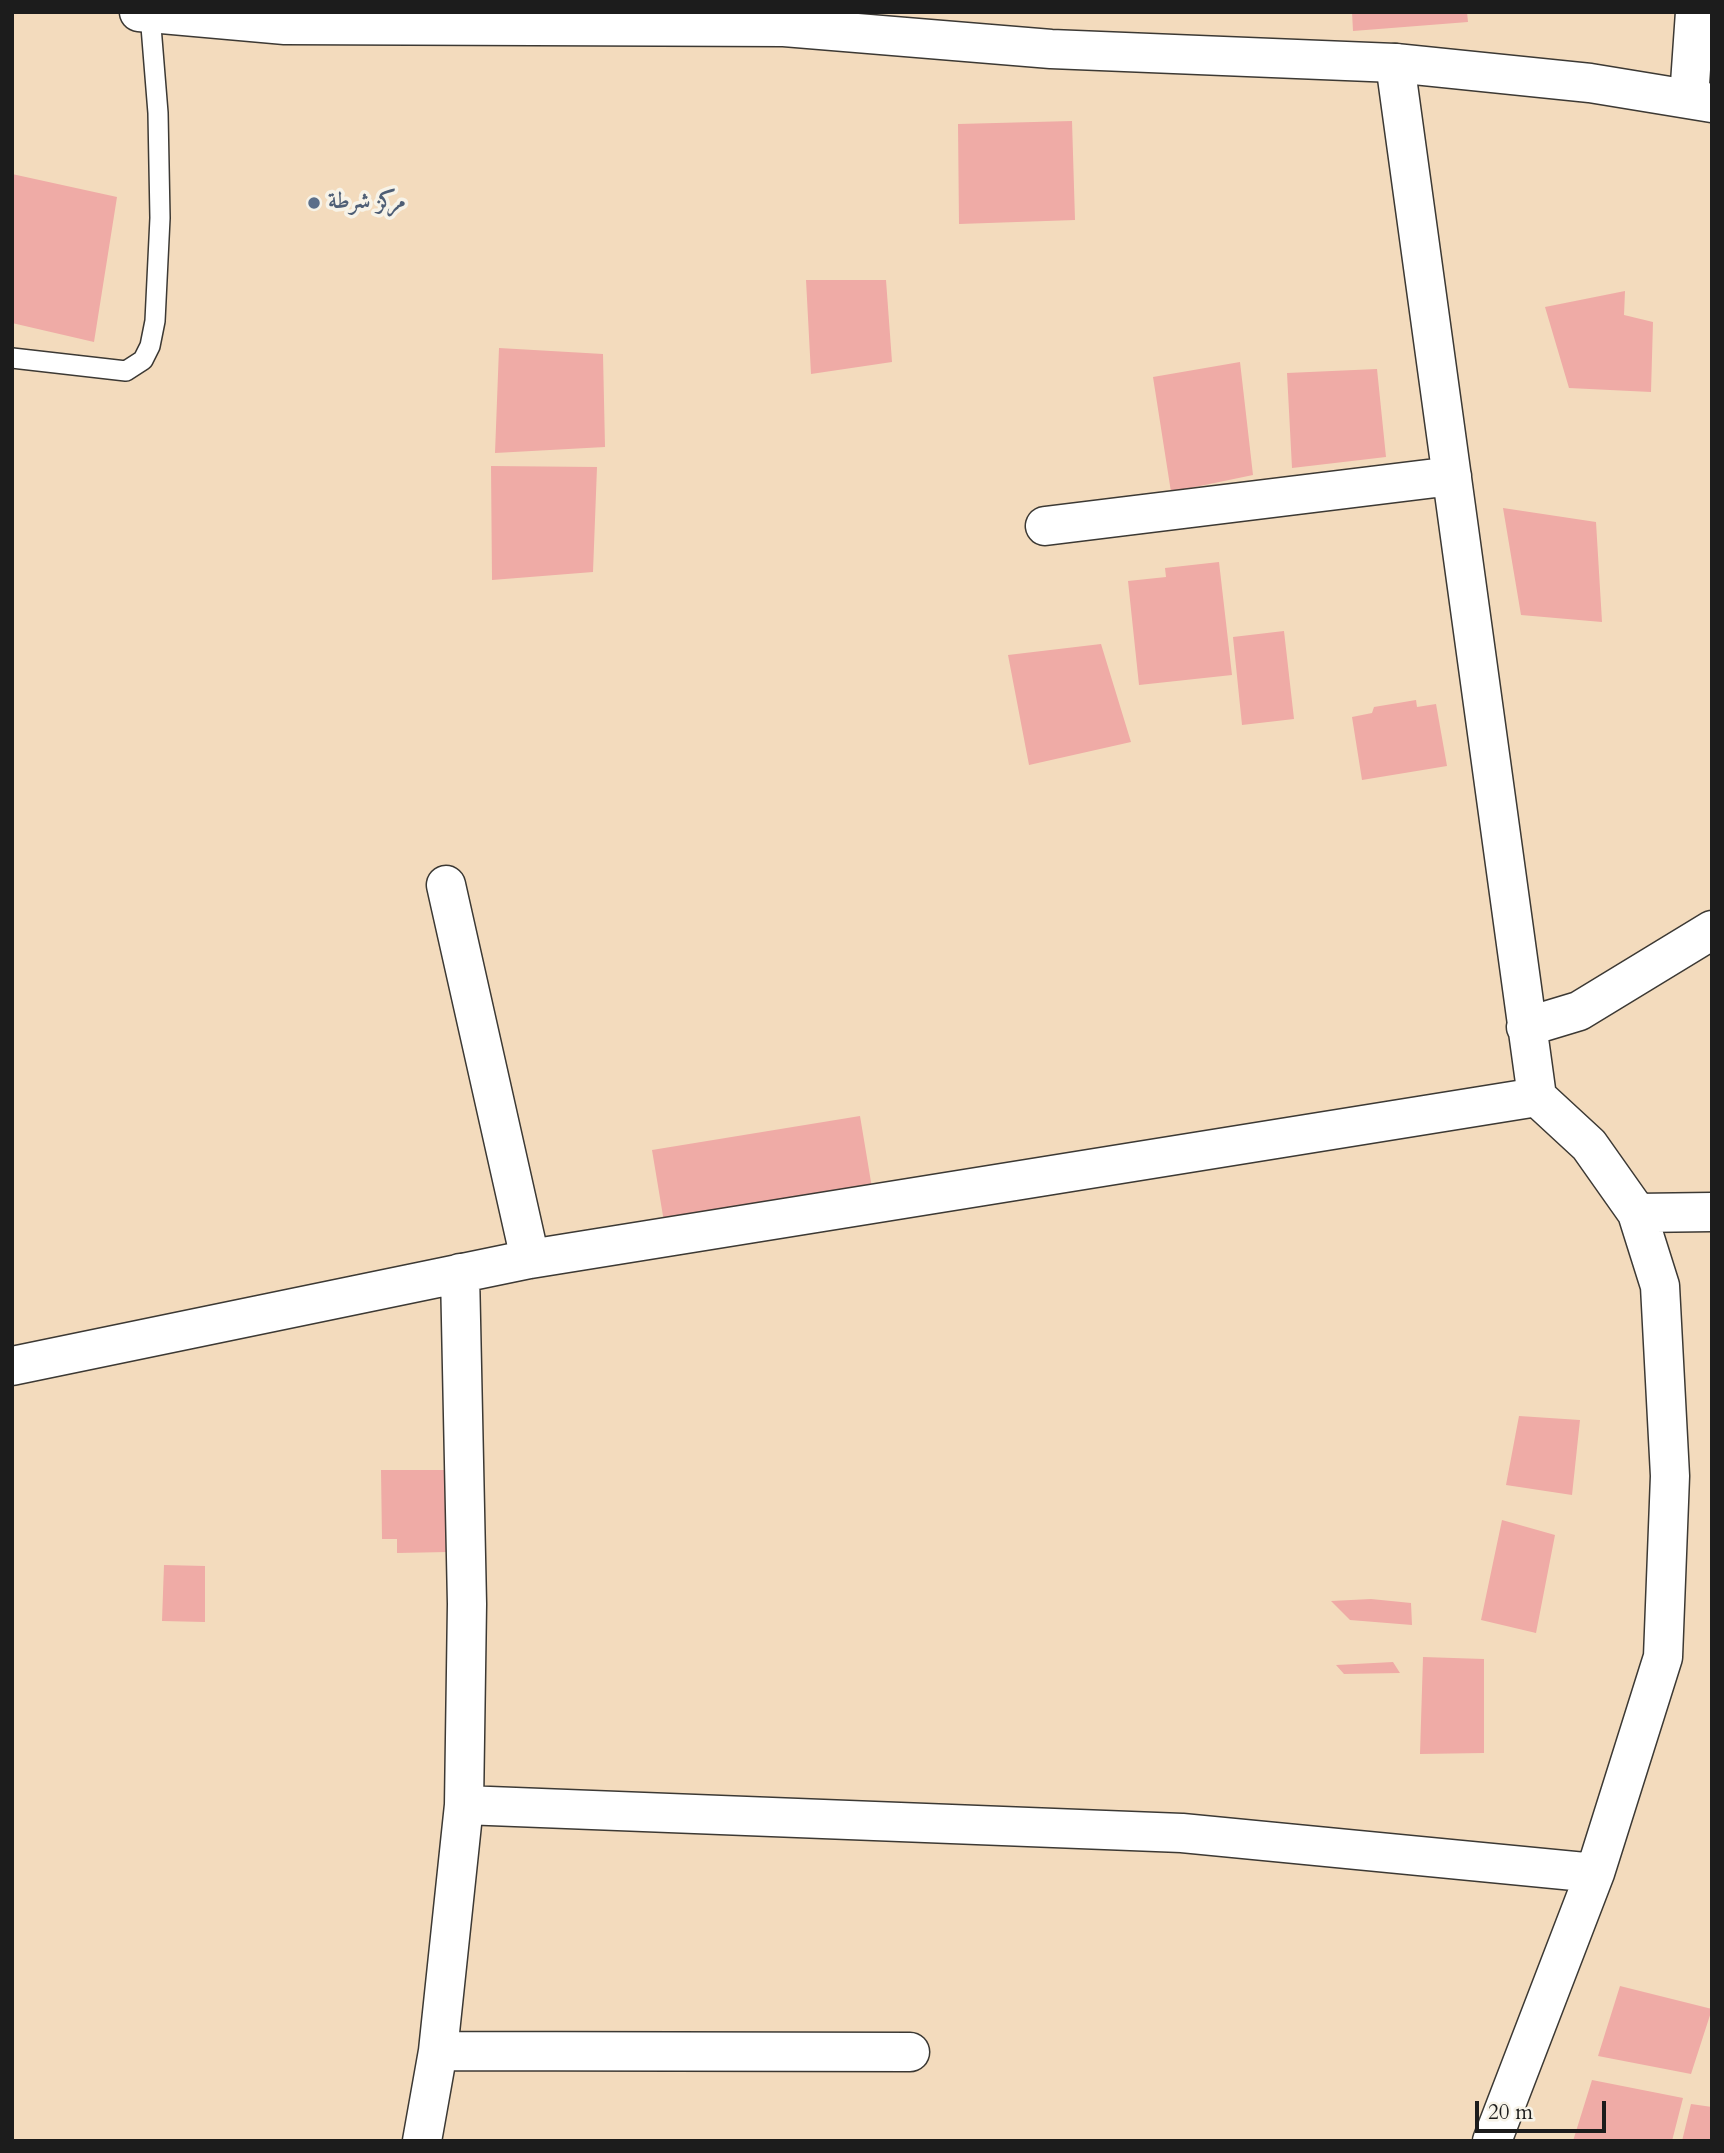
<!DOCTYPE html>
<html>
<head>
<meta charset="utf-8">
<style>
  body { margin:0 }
  #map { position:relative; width:1724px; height:2153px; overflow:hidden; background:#f3dbbd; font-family:Cardo,serif }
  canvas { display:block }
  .frame { position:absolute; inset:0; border:14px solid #1c1c1c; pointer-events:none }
  .scale { position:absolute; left:1475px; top:2101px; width:131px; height:32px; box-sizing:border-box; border:4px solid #1c1c1c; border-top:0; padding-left:9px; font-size:21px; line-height:24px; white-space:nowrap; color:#1c1c1c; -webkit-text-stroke:5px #f7f3e8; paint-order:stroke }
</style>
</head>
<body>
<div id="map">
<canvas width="1724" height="2153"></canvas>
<div class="frame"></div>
<div class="scale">20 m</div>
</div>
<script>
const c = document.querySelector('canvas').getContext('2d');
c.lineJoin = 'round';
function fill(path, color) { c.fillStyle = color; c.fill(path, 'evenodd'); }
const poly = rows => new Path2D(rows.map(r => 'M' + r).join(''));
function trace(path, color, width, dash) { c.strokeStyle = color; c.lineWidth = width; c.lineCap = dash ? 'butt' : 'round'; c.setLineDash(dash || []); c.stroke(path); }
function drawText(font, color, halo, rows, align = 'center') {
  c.font = font + ' Cardo,Amiri,serif'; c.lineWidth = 7; c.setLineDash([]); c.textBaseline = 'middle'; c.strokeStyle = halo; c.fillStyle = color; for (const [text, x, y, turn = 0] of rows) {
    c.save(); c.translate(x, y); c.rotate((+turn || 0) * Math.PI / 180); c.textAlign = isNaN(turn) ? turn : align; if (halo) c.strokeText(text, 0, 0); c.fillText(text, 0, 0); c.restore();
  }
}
fill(poly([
  [1352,12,1467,12,1468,22,1353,31],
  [1072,121,1075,220,959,224,958,124],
  [12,174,117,197,94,342,12,323],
  [806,280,886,280,892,362,811,374],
  [1625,291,1624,315,1653,322,1651,392,1569,388,1545,307],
  [499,348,603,354,605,447,495,453],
  [1240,362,1253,475,1171,492,1153,377],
  [1377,369,1386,457,1292,468,1287,373],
  [491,466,597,467,593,572,492,580],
  [1503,508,1596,522,1602,622,1521,615],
  [1219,562,1232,675,1139,685,1128,581,1166,577,1165,568],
  [1284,631,1294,719,1242,725,1233,637],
  [1101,644,1131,742,1029,765,1008,655],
  [1416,700,1417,707,1436,704,1447,766,1362,780,1352,717,1372,713,1374,707],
  [860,1116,873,1194,665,1228,652,1150],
  [1519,1416,1580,1420,1572,1495,1506,1485],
  [381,1470,448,1470,448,1552,397,1553,397,1539,382,1539],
  [1502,1520,1555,1535,1536,1633,1481,1620],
  [164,1565,205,1566,205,1622,162,1621],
  [1371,1599,1411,1603,1412,1625,1350,1620,1331,1601],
  [1423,1657,1484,1659,1484,1753,1420,1754],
  [1393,1662,1400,1673,1344,1674,1336,1665],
  [1620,1986,1712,2009,1691,2074,1598,2056],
  [1592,2080,1683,2098,1672,2141,1573,2141],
  [1691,2104,1712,2107,1712,2141,1682,2141]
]), '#efaba6');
const service = poly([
  [12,358,126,371,143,360,150,346,155,321,160,218,158,113,150,14]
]);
const minor = poly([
  [1395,63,1537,1097,1589,1145,1637,1213,1660,1286,1670,1476,1663,1657,1595,1873,1492,2141],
  [1689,98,1695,12],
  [1045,526,1452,476],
  [446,885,530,1259],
  [1526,1027,1579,1011,1712,930],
  [1637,1213,1712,1212],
  [12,1366,530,1259,1537,1097],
  [464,1805,1182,1833,1595,1873],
  [438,2051,910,2052],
  [422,2141,438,2051,464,1805,467,1604,460,1273]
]);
const tertiary = poly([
  [139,12,285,25,784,27,1051,49,1395,63,1590,83,1712,103]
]);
trace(service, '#3c3934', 22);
trace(minor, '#3c3934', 41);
trace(tertiary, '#3c3934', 41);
trace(service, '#fff', 19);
trace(minor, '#fff', 38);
trace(tertiary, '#fff', 38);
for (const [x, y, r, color] of [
  [314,203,7,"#5c6f8a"]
]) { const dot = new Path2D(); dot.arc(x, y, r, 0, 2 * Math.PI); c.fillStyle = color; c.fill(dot); trace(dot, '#f7f3e8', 2.5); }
drawText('bold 23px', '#4e5e75', '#f7f3e8', [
  ["مركز شرطة",328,203]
], 'left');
</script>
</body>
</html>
